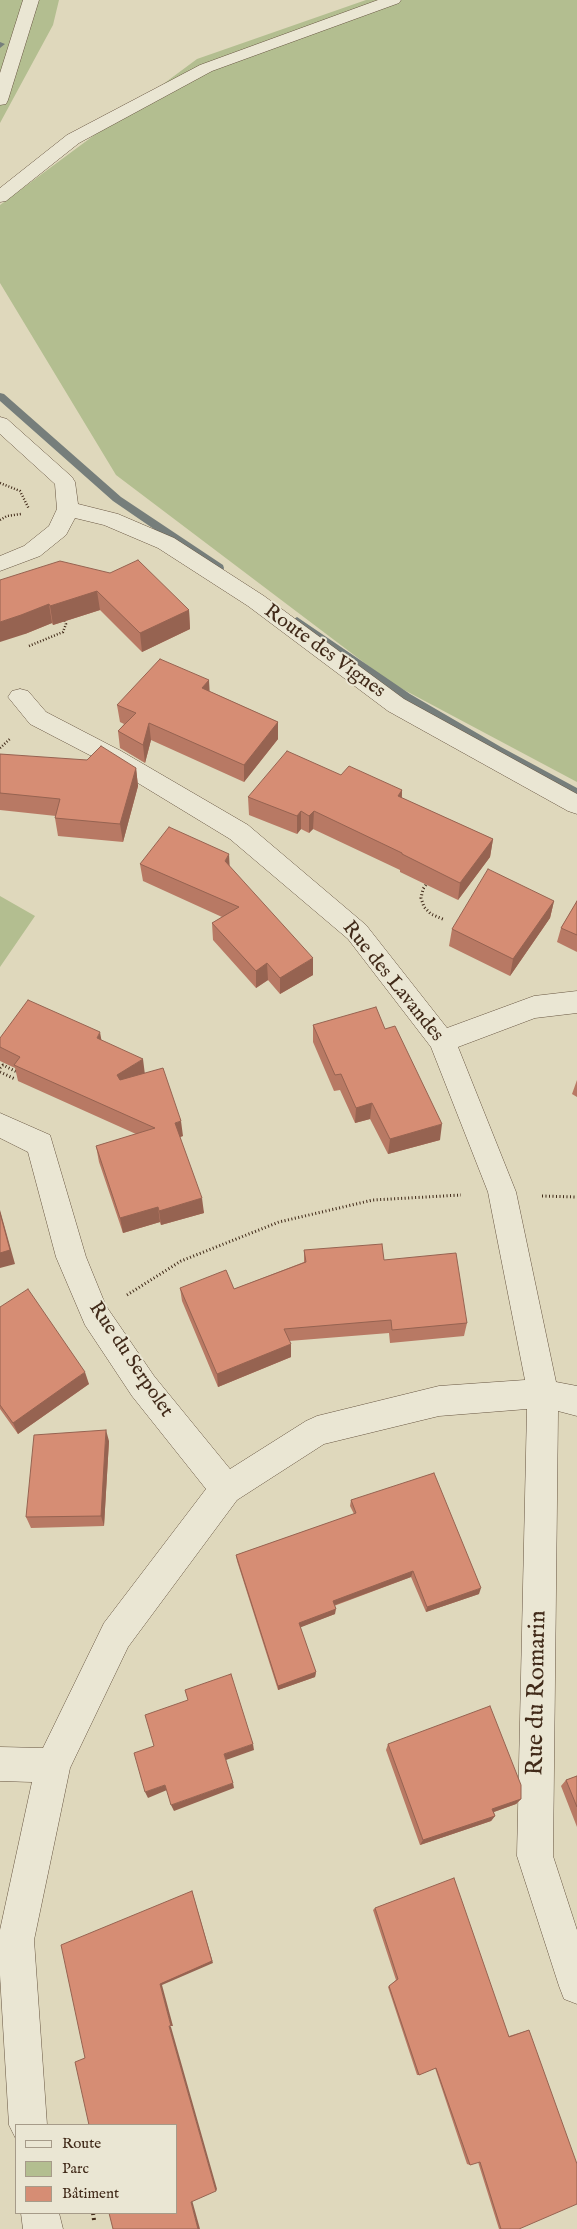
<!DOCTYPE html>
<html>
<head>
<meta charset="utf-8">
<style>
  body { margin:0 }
  #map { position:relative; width:577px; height:2229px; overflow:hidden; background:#dfd8bc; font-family:"IM FELL English",serif }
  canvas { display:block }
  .legend { position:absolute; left:15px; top:2124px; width:162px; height:90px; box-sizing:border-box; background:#eae6d3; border:1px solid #a69b89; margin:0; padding:6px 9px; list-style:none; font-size:15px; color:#412a19 }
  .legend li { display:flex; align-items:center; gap:10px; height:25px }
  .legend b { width:25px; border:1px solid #a69b89 }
</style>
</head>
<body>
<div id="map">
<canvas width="577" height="2229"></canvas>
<ul class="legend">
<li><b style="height:6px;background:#eae6d3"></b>Route</li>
<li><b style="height:14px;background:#b3be90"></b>Parc</li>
<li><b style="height:14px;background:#d68d74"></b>Bâtiment</li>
</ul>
</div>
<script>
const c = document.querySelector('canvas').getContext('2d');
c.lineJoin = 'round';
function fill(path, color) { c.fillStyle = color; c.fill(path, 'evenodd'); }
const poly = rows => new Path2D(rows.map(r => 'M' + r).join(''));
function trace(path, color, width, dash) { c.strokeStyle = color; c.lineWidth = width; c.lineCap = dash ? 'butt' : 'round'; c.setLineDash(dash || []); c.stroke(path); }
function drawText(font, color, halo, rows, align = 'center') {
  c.font = font + ' "IM FELL English",serif'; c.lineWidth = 4; c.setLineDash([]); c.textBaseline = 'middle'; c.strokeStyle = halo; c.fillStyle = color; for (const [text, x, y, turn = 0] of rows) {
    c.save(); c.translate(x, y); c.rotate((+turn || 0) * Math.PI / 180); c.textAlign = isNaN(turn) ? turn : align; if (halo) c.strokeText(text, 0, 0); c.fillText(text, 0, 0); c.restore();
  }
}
fill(poly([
  [0,0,59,0,53,25,0,123],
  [366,0,577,0,577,782,391,683,116,475,0,283,0,205,197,59],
  [0,896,35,916,0,967]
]), '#b3be90');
fill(poly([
  [0,42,5,44,0,48,0,42],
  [0,393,4,394,121,497,223,565,224,568,223,571,215,571,113,501,0,401,0,393],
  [297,617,410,694,501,747,577,788,577,798,493,753,402,700,293,624,291,621,297,617]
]), '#767e7b');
const minor = poly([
  [23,0,39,0,8,100,6,104,0,105,0,73,23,0],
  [378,0,401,0,399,3,212,71,79,143,6,201,0,202,0,188,67,135,200,65,378,0],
  [0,417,7,419,72,477,75,482,78,504,118,514,174,538,264,596,404,699,577,794,577,814,568,811,388,711,248,606,158,548,104,525,75,518,66,535,40,556,0,571,0,556,24,546,49,526,57,509,55,484,0,434,0,417],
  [20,689,28,691,46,712,121,751,248,825,366,925,447,1028,534,996,577,991,577,1013,535,1018,458,1047,516,1192,556,1382,577,1386,577,1416,558,1411,553,1856,577,1930,577,2004,564,1999,559,1986,517,1856,527,1409,439,1416,324,1444,237,1500,128,1647,70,1768,34,1940,47,2125,16,2125,16,2139,9,2125,0,1975,0,1930,32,1782,0,1781,0,1747,43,1748,104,1623,206,1489,132,1396,85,1325,56,1257,28,1152,0,1138,0,1113,50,1135,86,1257,106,1306,154,1376,230,1469,306,1421,317,1416,439,1386,525,1380,488,1192,431,1047,348,939,230,839,105,763,30,724,8,697,12,691,20,689],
  [21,2213,59,2213,63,2229,23,2229,21,2213]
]);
trace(minor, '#685642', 1);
trace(poly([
  [0,483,20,491,29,509],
  [0,520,7,516,21,514],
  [29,646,63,632,66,624,64,619],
  [0,748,11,738]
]), '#412a19', 2.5, [1, 2]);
trace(poly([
  [428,882,423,889,421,898,424,907,431,914,445,920],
  [0,1068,3,1065,19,1073],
  [0,1072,15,1079],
  [542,1196,577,1197],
  [127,1295,181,1261,279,1222,373,1200,461,1195]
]), '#412a19', 3, [1, 2.5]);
trace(poly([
  [93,2213,94,2220]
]), '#412a19', 4, [2, 3]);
fill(minor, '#eae6d3');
fill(poly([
  [60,561,189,610,190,629,142,652,100,610,53,625,52,623,25,634],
  [209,680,209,691,278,722,278,739,244,782,151,740,145,763,120,748,118,731,124,724,120,722,117,705],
  [0,754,136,768,138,786,123,842,58,836,55,818,56,816,0,810],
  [341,775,402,790,402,798,493,839,490,857,458,900,400,872,400,870,313,829,309,833,301,829,297,834,249,815,248,797],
  [140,864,230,867,313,975,280,994,268,980,256,988,213,940,212,923,222,917,143,881],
  [554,901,550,918,510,976,449,946,452,929],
  [577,901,577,952,557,942,561,928],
  [313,1025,385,1029,440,1140,388,1154,370,1119,355,1123,340,1090,334,1091,313,1042],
  [0,1038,101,1040,145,1073,183,1136,180,1137,204,1213,161,1225,160,1222,123,1233,99,1162,96,1146,136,1134,18,1081,15,1068,0,1061],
  [577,1080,577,1097,572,1094],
  [304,1250,384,1260,467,1323,464,1336,390,1343,389,1333,289,1341,291,1357,218,1387,182,1301,180,1288,234,1289,304,1262],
  [0,1307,89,1384,18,1434,0,1409],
  [109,1441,104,1526,31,1528,26,1517],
  [351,1500,479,1594,426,1612,411,1577,334,1606,335,1614,300,1627,316,1672,315,1677,278,1690,237,1561,236,1555,354,1514,350,1506],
  [388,1744,521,1799,516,1804,494,1812,495,1816,491,1821,420,1845,386,1750],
  [577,1776,577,1827,561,1786,566,1780],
  [375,1908,509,2036,529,2030,519,2229,499,2229,478,2162,470,2165,467,2164,435,2068,419,2075,417,2075,388,1987,396,1980,373,1910]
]), '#b87964');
fill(poly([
  [97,591,100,610,53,625,50,606],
  [49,604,52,623,25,634,0,642,0,622],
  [189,610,190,629,142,652,140,633],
  [209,680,210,698,202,688],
  [278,722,278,739,244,782,244,765],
  [149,723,151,740,145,763,143,745],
  [136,768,138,786,123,842,120,824],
  [402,790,401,809,398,796],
  [301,811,301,829,297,834,297,816],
  [314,811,313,829,309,833,309,816],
  [493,839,490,857,458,900,460,883],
  [229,854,230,872,225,861],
  [554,901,550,918,510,976,513,959],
  [313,958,313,975,280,994,280,978],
  [267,963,268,980,256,988,256,971],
  [100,1032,103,1049,97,1038],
  [143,1059,145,1075,120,1090,117,1075],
  [372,1103,370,1119,355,1123,356,1108],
  [181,1121,183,1136,177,1138,175,1123],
  [442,1124,440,1140,388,1154,390,1139],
  [202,1198,204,1213,161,1225,159,1211],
  [158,1207,160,1222,123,1233,120,1218],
  [0,1210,15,1264,0,1268],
  [291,1344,291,1357,218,1387,217,1374],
  [85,1372,89,1384,18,1434,13,1423],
  [106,1430,109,1441,104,1526,101,1516],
  [413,1571,411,1577,332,1606,333,1601],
  [481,1588,479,1594,426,1612,427,1607],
  [336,1609,335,1614,299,1628,299,1623],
  [316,1672,315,1677,278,1690,278,1686],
  [253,1744,254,1750,226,1760,224,1754],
  [233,1783,234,1788,174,1811,171,1805],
  [165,1785,167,1790,148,1798,145,1792],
  [521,1799,516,1804,488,1814,492,1809],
  [495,1816,491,1821,420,1845,423,1840],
  [192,1891,213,1963,162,1985,173,2026,171,2026,160,1984],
  [169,2026,171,2027,217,2189,216,2191],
  [192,2200,200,2229,198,2229,191,2202]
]), '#966351');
const building = poly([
  [138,560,189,610,140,633,97,591,50,606,49,604,21,615,0,622,0,580,60,561,110,573,138,560],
  [160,659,209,680,202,688,278,722,244,765,149,723,143,745,118,731,136,713,117,705,160,659],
  [101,746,136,768,120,824,55,818,60,799,0,793,0,754,87,760,101,746],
  [287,751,341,775,349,766,402,790,398,796,493,839,460,883,402,854,402,853,314,811,309,816,301,811,297,816,248,797,287,751],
  [169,827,229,854,225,861,313,958,280,978,267,963,256,971,212,923,239,907,140,864,169,827],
  [488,869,554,901,513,959,452,929,488,869],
  [577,901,577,935,561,928,577,901],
  [28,1000,100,1032,97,1038,143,1059,117,1075,120,1080,163,1068,181,1121,175,1123,202,1198,159,1211,158,1207,120,1218,96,1146,155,1128,14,1065,20,1057,0,1047,0,1038,28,1000],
  [376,1007,385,1029,395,1026,442,1124,390,1139,372,1103,356,1108,341,1074,335,1075,313,1025,376,1007],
  [0,1213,10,1250,0,1253,0,1213],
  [382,1244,384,1260,456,1253,467,1323,392,1330,391,1320,284,1329,291,1344,217,1374,180,1288,226,1270,234,1289,306,1262,304,1250,382,1244],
  [28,1289,85,1372,13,1423,0,1405,0,1307,28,1289],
  [106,1430,101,1516,26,1517,34,1435,106,1430],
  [434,1473,481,1588,427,1607,413,1571,333,1601,336,1609,299,1623,316,1672,278,1686,236,1555,356,1513,351,1500,434,1473],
  [231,1674,253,1744,224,1754,233,1783,171,1805,165,1785,145,1792,134,1753,154,1746,145,1715,188,1700,185,1690,231,1674],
  [490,1706,521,1785,521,1799,492,1809,495,1816,423,1840,388,1744,490,1706],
  [577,1776,577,1807,566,1780,577,1776],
  [454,1878,509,2037,529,2030,577,2164,577,2204,519,2229,501,2229,480,2162,470,2165,436,2068,419,2075,389,1986,398,1979,375,1908,454,1878],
  [192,1891,212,1961,160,1984,171,2026,169,2026,216,2191,191,2202,198,2229,113,2229,109,2213,176,2213,176,2125,89,2125,75,2062,85,2058,61,1945,192,1891]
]);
fill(building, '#d68d74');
trace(building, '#966351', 1);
drawText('20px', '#412a19', '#eae6d3', [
  ["Route des Vignes",324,652,36],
  ["Rue des Lavandes",392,982,51],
  ["Rue du Serpolet",130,1360,56]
]);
drawText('24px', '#412a19', '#eae6d3', [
  ["Rue du Romarin",538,1693,-89]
]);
</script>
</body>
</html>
